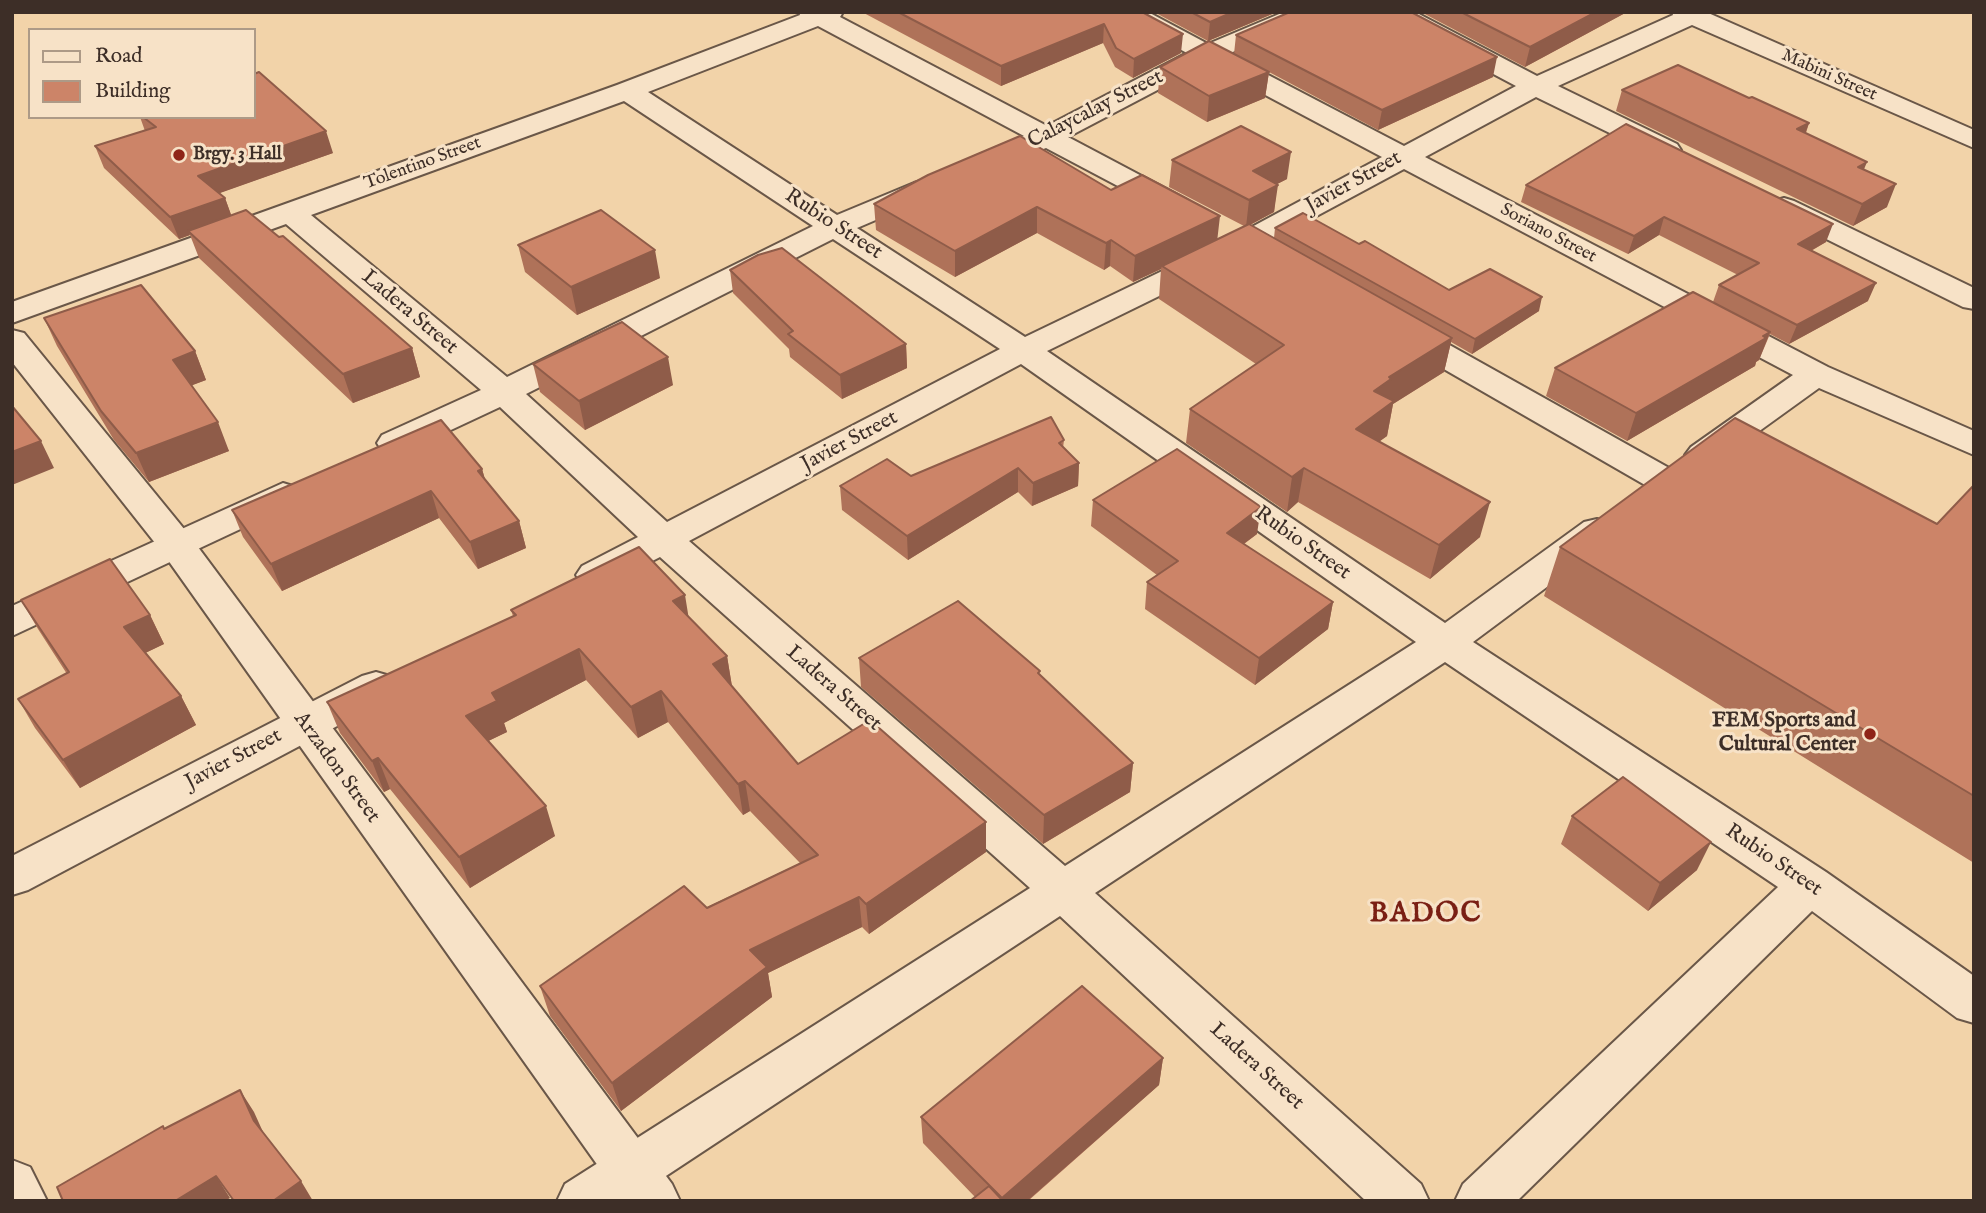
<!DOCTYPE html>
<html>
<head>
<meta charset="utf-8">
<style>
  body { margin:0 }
  #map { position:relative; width:1986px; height:1213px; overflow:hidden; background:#f2d3a9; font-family:"IM FELL English",serif }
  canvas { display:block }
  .frame { position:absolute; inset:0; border:14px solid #3d2e27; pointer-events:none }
  .legend { position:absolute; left:28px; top:28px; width:228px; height:91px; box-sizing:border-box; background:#f7e2c7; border:2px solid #ad9a87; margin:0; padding:9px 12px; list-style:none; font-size:21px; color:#3d2e27 }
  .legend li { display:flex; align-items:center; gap:14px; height:35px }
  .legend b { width:35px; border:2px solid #ad9a87 }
</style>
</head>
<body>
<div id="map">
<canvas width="1986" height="1213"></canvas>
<div class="frame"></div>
<ul class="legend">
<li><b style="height:9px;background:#f7e2c7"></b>Road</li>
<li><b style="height:19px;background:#cc8468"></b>Building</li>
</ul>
</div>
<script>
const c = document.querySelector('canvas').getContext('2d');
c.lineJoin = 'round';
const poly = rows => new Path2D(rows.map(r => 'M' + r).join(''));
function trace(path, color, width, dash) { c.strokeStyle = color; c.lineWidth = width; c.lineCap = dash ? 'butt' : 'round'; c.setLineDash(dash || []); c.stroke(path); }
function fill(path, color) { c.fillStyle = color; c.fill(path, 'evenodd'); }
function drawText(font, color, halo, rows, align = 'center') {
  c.font = font + ' "IM FELL English",serif'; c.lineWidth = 6; c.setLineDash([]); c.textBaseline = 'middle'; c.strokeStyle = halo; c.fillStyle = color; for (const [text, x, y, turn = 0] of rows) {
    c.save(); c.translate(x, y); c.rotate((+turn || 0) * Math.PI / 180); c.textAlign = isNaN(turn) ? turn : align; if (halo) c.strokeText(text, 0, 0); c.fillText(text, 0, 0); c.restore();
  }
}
const minor = poly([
  [799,12,843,12,840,17,1047,126,1187,53,1119,17,1116,12,1148,12,1208,44,1284,12,1318,12,1315,17,1228,54,1404,146,1516,86,1386,17,1383,12,1415,12,1537,76,1673,15,1672,12,1706,12,1974,130,1974,148,1692,25,1558,86,1677,144,1681,150,1677,156,1667,159,1657,156,1536,97,1425,157,1828,367,1974,431,1974,455,1819,388,1715,463,1703,466,1691,463,1685,455,1691,447,1793,375,1404,169,1257,248,1047,351,1445,623,1584,522,1597,519,1610,522,1615,531,1610,540,1473,642,1826,872,1974,976,1974,1023,1957,1018,1812,911,1517,1201,1455,1201,1463,1184,1778,887,1445,662,1095,893,1421,1184,1429,1201,1366,1201,1060,916,628,1201,557,1201,565,1184,1030,888,660,557,608,584,595,588,582,584,576,575,582,566,638,537,500,407,406,451,394,454,382,451,377,443,382,435,481,390,286,224,12,323,12,302,617,85,800,15,799,12],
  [818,26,1024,136,972,158,968,164,972,170,982,173,1046,148,1167,212,1177,215,1187,212,1192,206,1187,200,1068,137,1207,64,1382,157,1235,236,1025,337,857,228,934,195,939,189,934,183,924,180,914,183,837,215,648,92,818,26],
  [624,101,813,226,507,377,311,215,624,101],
  [833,239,1000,349,667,522,526,394,833,239],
  [1021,364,1416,642,1065,866,689,541,1021,364],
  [1784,198,1794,201,1974,288,1974,309,1963,307,1774,213,1769,207,1774,201,1784,198],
  [1401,321,1412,324,1678,473,1683,481,1678,489,1665,493,1652,489,1390,338,1385,331,1390,324,1401,321],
  [283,483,296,487,301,495,296,503,12,636,12,606,283,483],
  [376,672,390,676,396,687,390,698,28,890,12,895,12,856,362,676,376,672],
  [12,1160,30,1167,47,1201,12,1201,12,1160]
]);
const tertiary = poly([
  [12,330,24,333,189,535,672,1184,680,1201,623,1201,163,553,12,362,12,330]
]);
trace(minor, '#6a5748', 4);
trace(tertiary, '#6a5748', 4);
fill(minor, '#f7e2c7');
fill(tertiary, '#f7e2c7');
fill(poly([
  [862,12,1142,12,1181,53,1133,78,1115,67,1103,43,1001,86],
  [1154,12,1277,12,1208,41],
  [1421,12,1627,12,1525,67],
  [1236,35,1493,77,1378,130,1269,72,1265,98,1207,122,1158,93,1160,67,1234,54],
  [1622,90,1749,98,1809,123,1806,133,1864,169,1887,207,1853,226,1616,111],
  [140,117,254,117,333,153,219,193,225,198,231,215,412,348,420,377,353,403,199,258,190,235,179,239,104,168,95,146,145,131],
  [1172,160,1287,179,1277,184,1274,212,1250,225,1274,238,1275,228,1359,244,1449,290,1539,311,1472,354,1451,342,1444,372,1393,404,1387,436,1378,442,1480,537,1430,579,1298,502,1287,512,1186,443,1190,409,1256,364,1159,299,1161,269,1133,282,1110,266,1104,270,1037,233,955,277,876,230,874,204,1111,190,1217,239,1244,226,1169,187],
  [1526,185,1826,242,1811,251,1868,301,1789,344,1770,334,1759,360,1756,362,1755,366,1627,441,1546,396,1555,368,1713,302,1719,285,1738,275,1659,235,1628,254,1521,202],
  [518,245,660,278,577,315,525,272],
  [730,270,906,344,907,368,842,399,790,357,789,349,733,293],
  [44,318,195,351,206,380,192,385,229,451,149,482,114,440,57,346],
  [533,364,673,385,585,430,540,392],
  [1064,440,1063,448,1079,463,1078,486,1032,506,1018,492,908,560,842,510,840,486,911,476],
  [482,469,485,480,519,521,526,548,478,569,439,518,282,591,243,537,232,510],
  [1974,485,1974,863,1544,596,1560,547,1937,524],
  [1093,500,1257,534,1244,544,1333,602,1328,629,1255,685,1145,609,1147,582,1157,575,1091,526],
  [21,600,150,615,164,644,145,653,181,696,196,725,80,788,35,728,18,699,67,674,38,629],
  [511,610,688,616,727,656,732,686,798,764,986,852,869,934,862,927,768,973,772,997,621,1111,550,1016,540,986,800,863,750,811,743,815,668,722,638,738,586,680,504,723,507,732,488,741,555,836,470,888,390,789,384,792,340,733,327,702,513,616],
  [859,658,1040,675,1133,763,1130,792,1043,844,861,687],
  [1572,816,1697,870,1648,911,1561,844],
  [1163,1058,1159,1085,1028,1201,970,1201,975,1197,923,1143,921,1117]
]), '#af7259');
fill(poly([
  [1233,12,1277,12,1208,41,1210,22],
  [1596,12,1627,12,1525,67,1530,47],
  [1104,24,1103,43,1001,86,1001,66],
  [1183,34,1181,53,1133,78,1134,59],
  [1497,57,1493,77,1378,130,1382,110],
  [1269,72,1265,98,1207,122,1209,96],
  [1809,123,1801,145,1797,129],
  [326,131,333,153,206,198,198,176],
  [1291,152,1287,179,1250,198,1253,171],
  [1867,162,1858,184,1858,167],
  [1896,184,1887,207,1853,226,1862,204],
  [1278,185,1274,212,1246,227,1249,200],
  [225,198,233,220,188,231,190,235,179,239,170,217],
  [1037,207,1037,233,955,277,955,251],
  [1220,216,1217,242,1162,266,1161,269,1133,282,1135,256],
  [1664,217,1659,235,1628,254,1634,236],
  [1833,224,1826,242,1791,262,1798,244],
  [1111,240,1110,266,1104,270,1106,243],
  [655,250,660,278,577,315,571,287],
  [1876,283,1868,301,1789,344,1797,325],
  [1542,297,1539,311,1472,354,1475,339],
  [1770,332,1759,360,1756,362,1755,366,1627,441,1636,413],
  [1452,338,1444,372,1393,404,1387,436,1349,464,1356,429,1374,391,1389,377],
  [906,344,907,368,842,399,840,375],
  [412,348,420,377,353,403,343,374],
  [195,351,206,380,185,388,173,360],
  [668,357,673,385,585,430,579,401],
  [218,422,229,451,149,482,136,453],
  [41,441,54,468,12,485,12,452],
  [1079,463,1078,486,1032,506,1033,483],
  [1018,468,1018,492,908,560,907,536],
  [1304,468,1298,502,1287,512,1292,477],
  [482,469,490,496,478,471],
  [431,491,439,518,282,591,271,564],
  [1490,502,1480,537,1430,579,1439,545],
  [1261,507,1257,534,1223,559,1227,533],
  [519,521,526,548,478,569,470,542],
  [685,595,690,626,673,601],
  [1333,602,1328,629,1255,685,1259,658],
  [150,615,164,644,139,656,124,627],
  [579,649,586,680,504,723,507,732,476,747,466,716,492,693],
  [727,656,732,687,713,664],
  [661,691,668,722,638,738,631,707],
  [181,696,196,725,80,788,63,760],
  [378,758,390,789,384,792,372,761],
  [1133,763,1130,792,1043,844,1044,815],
  [745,781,750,811,743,815,738,784],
  [546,806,555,836,470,888,459,857],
  [986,822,986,852,869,934,866,904],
  [1711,842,1697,870,1648,911,1660,883],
  [859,897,862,927,768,973,772,997,621,1111,612,1083,750,950],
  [1163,1058,1159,1085,1027,1201,1002,1201,1002,1198],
  [240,1090,254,1112,268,1143,254,1121],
  [216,1176,230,1198,225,1201,175,1201],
  [301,1181,313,1201,273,1201]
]), '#8f5c49');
const building = poly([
  [898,12,1142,12,1183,34,1134,59,1116,48,1104,24,1001,66,898,12],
  [1191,12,1233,12,1210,22,1191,12],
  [1290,12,1411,12,1497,57,1382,110,1236,35,1290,12],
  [1461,12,1596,12,1530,47,1461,12],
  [1209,41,1269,72,1209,96,1160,67,1209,41],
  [1678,65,1749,98,1752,97,1809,123,1797,129,1867,162,1858,167,1896,184,1862,204,1622,90,1678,65],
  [259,72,326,131,198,176,225,198,170,217,95,146,156,127,143,117,254,117,254,74,259,72],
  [1626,124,1833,224,1798,244,1876,283,1797,325,1719,285,1759,263,1664,217,1634,236,1526,185,1626,124],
  [1241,126,1291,152,1253,171,1278,185,1249,200,1172,160,1241,126],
  [1020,136,1111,190,1142,175,1220,216,1135,256,1111,240,1106,243,1037,207,955,251,874,204,928,175,1020,136],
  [246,210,279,237,283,236,412,348,343,374,188,231,246,210],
  [601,210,655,250,571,287,518,245,601,210],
  [1303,213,1359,244,1365,241,1449,290,1490,269,1542,297,1475,339,1275,228,1303,213],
  [1249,224,1452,338,1389,377,1391,379,1374,391,1394,401,1356,429,1490,502,1439,545,1304,468,1292,477,1190,409,1284,345,1162,266,1249,224],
  [782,248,906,344,840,375,788,334,793,331,730,270,758,255,782,248],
  [141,285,195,351,173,360,218,422,136,453,101,411,44,318,141,285],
  [1693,292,1770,332,1763,336,1766,338,1636,413,1555,368,1693,292],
  [622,322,668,357,579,401,533,364,622,322],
  [12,406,41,441,12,452,12,406],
  [1051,417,1064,440,1059,443,1079,463,1033,483,1018,468,907,536,840,486,887,459,911,476,1051,417],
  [1735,418,1937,524,1974,485,1974,796,1560,547,1735,418],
  [441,420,482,469,478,471,519,521,470,542,431,491,271,564,232,510,441,420],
  [1177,449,1261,507,1227,533,1333,602,1259,658,1147,582,1178,561,1093,500,1177,449],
  [639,547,685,595,673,601,727,656,713,664,798,764,870,720,986,822,866,904,859,897,750,950,767,967,612,1083,540,986,684,886,707,908,818,855,745,781,738,784,661,691,631,707,579,649,492,693,497,701,466,716,546,806,459,857,378,758,372,761,327,702,516,615,511,610,639,547],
  [110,559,150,615,124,627,181,696,63,760,18,699,69,672,21,600,110,559],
  [958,601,1040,671,1038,673,1133,763,1044,815,859,658,958,601],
  [1623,777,1711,842,1660,883,1572,816,1623,777],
  [1082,986,1163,1058,1002,1198,921,1117,1082,986],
  [240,1090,254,1121,301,1181,273,1201,234,1201,216,1176,175,1201,63,1201,57,1187,163,1126,164,1129,240,1090],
  [989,1186,1003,1201,970,1201,989,1186]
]);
fill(building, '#cc8468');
trace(building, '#8f5c49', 2);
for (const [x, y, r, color] of [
  [179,155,7,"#8f2418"],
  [1870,734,7,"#8f2418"]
]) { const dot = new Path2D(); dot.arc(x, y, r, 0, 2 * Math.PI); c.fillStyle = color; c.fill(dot); trace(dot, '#f7e2c7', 2.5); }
drawText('18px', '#3d2e27', '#f7e2c7', [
  ["Mabini Street",1829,76,24],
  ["Tolentino Street",423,164,-20],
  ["Soriano Street",1548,234,28]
]);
drawText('bold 18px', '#3d2e27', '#f7e2c7', [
  ["Brgy. 3 Hall",193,155]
], 'left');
drawText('21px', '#3d2e27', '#f7e2c7', [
  ["Calaycalay Street",1096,110,-27],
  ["Javier Street",1354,183,-29],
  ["Rubio Street",833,225,33],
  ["Ladera Street",409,313,40],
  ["Javier Street",850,442,-28],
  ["Rubio Street",1302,544,35],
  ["Ladera Street",833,689,41],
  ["Javier Street",234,760,-28],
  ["Arzadon Street",336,768,54],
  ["Rubio Street",1773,861,34],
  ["Ladera Street",1256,1067,42]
]);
drawText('bold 21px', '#3d2e27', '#f7e2c7', [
  ["FEM Sports and",1856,722],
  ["Cultural Center",1856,746]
], 'right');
c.letterSpacing = '2px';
drawText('bold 28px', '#7a1f14', '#f7e2c7', [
  ["BADOC",1426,915]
]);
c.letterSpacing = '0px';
</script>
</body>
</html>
